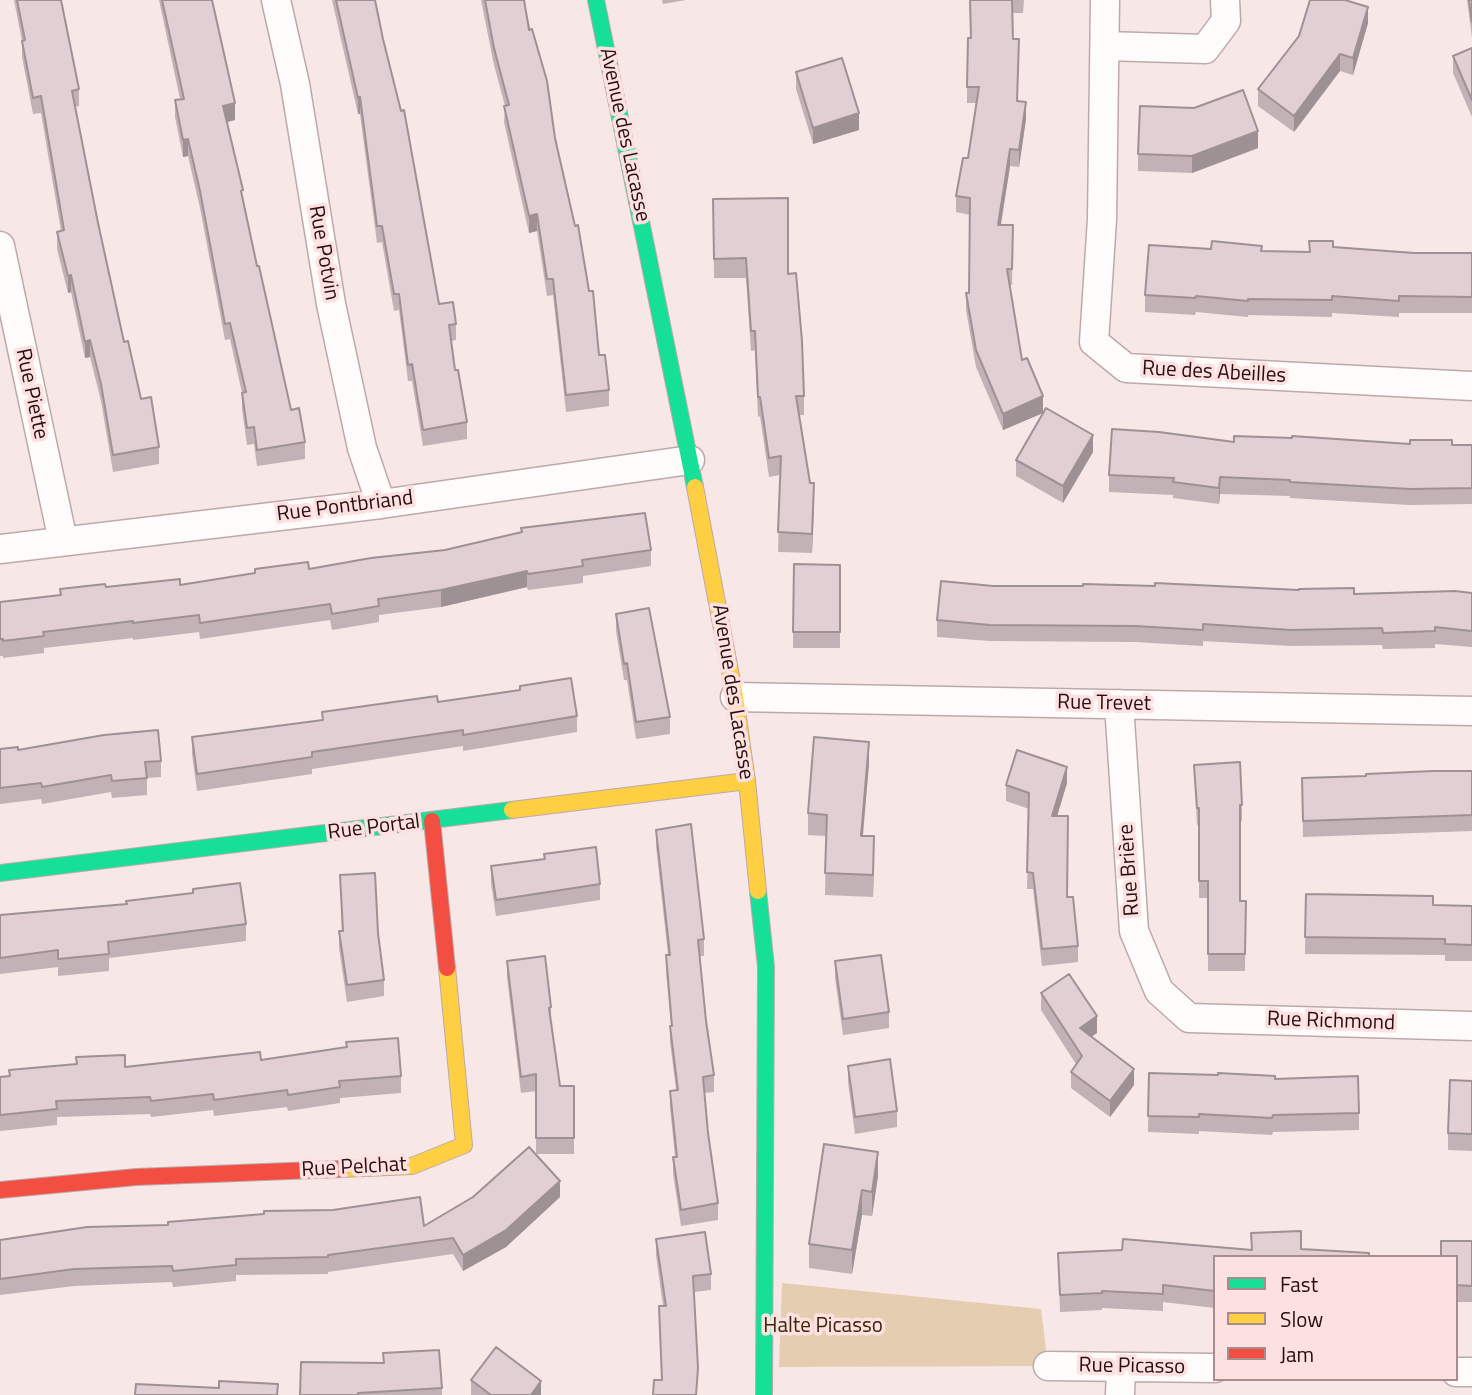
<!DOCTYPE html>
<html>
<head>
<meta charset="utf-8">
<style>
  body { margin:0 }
  #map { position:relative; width:1472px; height:1395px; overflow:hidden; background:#f7e7e6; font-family:"Titillium Web",sans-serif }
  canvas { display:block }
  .legend { position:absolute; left:1213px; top:1255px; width:245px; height:126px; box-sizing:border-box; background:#fde1e0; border:2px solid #a78d8d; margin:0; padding:9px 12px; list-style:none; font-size:21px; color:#260f10 }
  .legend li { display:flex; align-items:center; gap:14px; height:35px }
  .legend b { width:35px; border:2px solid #a78d8d }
</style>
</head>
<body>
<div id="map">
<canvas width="1472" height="1395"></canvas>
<ul class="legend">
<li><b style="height:9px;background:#16e098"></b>Fast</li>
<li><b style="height:9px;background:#ffcf43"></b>Slow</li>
<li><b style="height:9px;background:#f24e42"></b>Jam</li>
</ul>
</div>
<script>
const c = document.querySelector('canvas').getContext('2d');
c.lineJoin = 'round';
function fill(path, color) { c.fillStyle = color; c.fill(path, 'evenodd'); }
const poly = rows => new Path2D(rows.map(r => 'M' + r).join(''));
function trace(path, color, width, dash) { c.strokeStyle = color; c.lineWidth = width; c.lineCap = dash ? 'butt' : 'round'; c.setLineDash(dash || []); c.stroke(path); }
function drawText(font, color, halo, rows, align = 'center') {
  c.font = font + ' "Titillium Web",sans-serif'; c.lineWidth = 7; c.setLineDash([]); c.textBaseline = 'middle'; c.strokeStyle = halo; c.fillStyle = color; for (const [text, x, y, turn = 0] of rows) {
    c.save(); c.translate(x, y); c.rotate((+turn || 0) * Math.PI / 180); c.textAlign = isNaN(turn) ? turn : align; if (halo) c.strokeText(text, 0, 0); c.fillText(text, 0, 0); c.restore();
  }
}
fill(poly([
  [782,1283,1041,1309,1048,1366,779,1367]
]), '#e5cdb1');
const street = poly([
  [276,0,295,84,331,304,362,448,381,504],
  [1105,0,1102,219,1094,342,1126,368,1472,386],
  [1105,46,1205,49,1226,21,1225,0],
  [0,246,63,541],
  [0,549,381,504,690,460],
  [735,697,1472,711],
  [1119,704,1134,931,1159,991,1189,1018,1472,1026],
  [1048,1366,1215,1368],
  [1456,1372,1472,1372],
  [1120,1395,1121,1367]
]);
const fast = poly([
  [596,0,695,487],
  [0,873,512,810],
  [758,891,766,967,764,1395]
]);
const slow = poly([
  [695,487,735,697,747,781,758,891],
  [512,810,747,781],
  [341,1169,412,1166,464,1145,447,968]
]);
const jam = poly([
  [432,821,447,968],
  [0,1190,136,1177,341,1169]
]);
trace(street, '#bcaaaa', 31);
trace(fast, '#bcaaaa', 18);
trace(slow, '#bcaaaa', 18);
trace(jam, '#bcaaaa', 18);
trace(street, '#fefbfb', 28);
trace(fast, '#16e098', 16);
trace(slow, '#ffcf43', 16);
trace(jam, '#f24e42', 16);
fill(poly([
  [14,0,61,0,79,89,79,106,75,107,98,223,124,342,141,399,159,447,159,464,113,472,101,401,90,357,85,358,71,292,68,293,57,249,57,232,61,231,41,113,33,114,22,57,22,41],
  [159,0,212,0,235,120,227,122,257,266,291,410,305,442,305,459,257,466,254,444,247,445,242,409,242,393,230,339,225,340,200,208,188,156,183,157,175,117,175,100,180,99],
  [332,0,375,0,439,304,456,324,456,340,451,341,455,370,467,422,467,439,423,446,412,381,408,381,399,310,394,311,382,242,377,243,360,114,358,114],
  [481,0,524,0,555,138,599,355,609,390,609,406,566,412,553,295,547,296,537,231,529,233,504,122,505,106,494,65],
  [662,0,686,0,663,4],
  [970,0,1024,0,1023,13,1012,13,1013,39,1017,101,1026,119,1019,167,1010,166,1001,225,1013,225,1012,285,1009,285,1022,360,1043,412,1093,452,1063,503,1016,476,1016,460,1043,413,1003,430,976,367,966,310,966,293,969,293,970,215,956,212,956,196,968,158,977,103,967,103,967,87,971,38],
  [1467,0,1472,0,1472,38],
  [1368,23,1353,75,1340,71,1294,132,1258,106,1258,89,1299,36],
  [1472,48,1472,117,1453,73,1453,56],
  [796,72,859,130,813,144,796,89],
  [1258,148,1192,173,1138,171,1138,154],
  [713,199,788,274,804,396,804,415,799,415,814,502,812,553,778,552,780,475,769,477,760,416,758,417,755,350,751,351,746,278,714,278],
  [1333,247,1414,253,1472,253,1472,313,1399,313,1399,317,1332,313,1332,317,1248,315,1248,317,1196,312,1195,315,1145,312,1145,295,1262,251,1310,252],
  [1410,444,1472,445,1472,504,1410,505,1290,498,1290,496,1220,494,1219,504,1173,498,1173,495,1109,492,1109,475],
  [651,550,651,566,583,576,583,583,528,590,527,587,441,607,379,615,379,622,332,630,330,620,200,639,199,632,133,640,133,638,44,648,44,653,3,658,3,656,0,656,0,602,60,595,60,589,180,585,309,569],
  [794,564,840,565,840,648,793,648],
  [993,586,1354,594,1472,593,1472,647,1435,644,1435,648,1383,649,1382,645,1291,646,1203,641,1203,646,1135,642,990,641,937,637,937,620],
  [616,614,670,717,670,734,636,739,627,680,624,680,616,631],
  [438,702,577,716,577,732,463,751,463,746,312,769,312,774,197,791,192,754,192,737,322,720,322,712],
  [0,749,161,761,161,777,147,778,147,795,112,798,111,792,42,804,41,799,0,804],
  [869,764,862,836,874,858,873,897,825,895,826,836,808,835,808,813],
  [1194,765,1242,805,1242,821,1240,822,1240,901,1246,901,1245,971,1208,971,1208,898,1199,898,1199,824,1197,825],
  [1472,771,1472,831,1303,837,1302,778,1366,776],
  [1067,783,1057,816,1067,897,1078,946,1078,962,1042,966,1033,889,1027,889,1029,809,1006,801,1006,785],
  [656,830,704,939,704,956,700,956,706,1021,714,1075,714,1092,705,1093,708,1133,718,1203,718,1220,681,1226,673,1174,673,1157,675,1157,670,1107,670,1091,676,1090,670,1042,670,1026,671,1026,666,971,666,955,668,955,656,846],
  [544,854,600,884,600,900,496,916,491,883,491,866,544,859],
  [340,875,378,933,384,980,384,996,347,1002,339,948,339,931,342,931],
  [1306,894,1433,905,1472,906,1472,961,1445,961,1445,955,1305,954],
  [0,915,246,924,246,941,109,958,109,971,58,976,58,967,0,974],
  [507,961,551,1007,551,1024,560,1086,574,1086,574,1154,536,1154,536,1091,521,1093,507,977],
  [835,961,889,1012,889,1028,843,1035,835,978],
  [1041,993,1097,1033,1091,1037,1134,1085,1110,1117,1071,1088,1071,1072,1076,1064,1041,1010],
  [261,1060,401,1076,401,1093,340,1098,340,1103,288,1111,287,1107,214,1116,213,1110,151,1117,150,1114,57,1117,57,1125,0,1131,0,1077,125,1067],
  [848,1066,897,1111,897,1127,855,1134,848,1082],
  [1149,1073,1275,1079,1359,1113,1359,1130,1273,1132,1272,1135,1199,1131,1199,1134,1148,1132],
  [1472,1081,1472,1151,1448,1150,1448,1133],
  [824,1144,878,1176,872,1216,862,1215,852,1274,809,1268,809,1244],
  [560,1197,506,1247,463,1271,453,1254,328,1272,328,1274,236,1275,236,1281,173,1287,172,1282,74,1286,0,1295,0,1240,424,1226],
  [656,1239,711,1274,711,1290,694,1292,698,1384,662,1380,659,1306,663,1306,656,1255],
  [1472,1241,1472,1302,1456,1302,1456,1257],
  [1301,1249,1215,1257,1215,1308,1163,1302,1163,1311,1102,1308,1102,1310,1060,1312,1058,1253],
  [383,1353,442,1388,442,1395,300,1395,383,1363],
  [471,1380,541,1395,471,1395]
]), '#c2b2b5');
fill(poly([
  [1368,7,1368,23,1353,75,1353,58],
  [1340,54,1340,71,1294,132,1294,116],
  [360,97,360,114,358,114,358,98],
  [1026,102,1026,119,1019,167,1019,150],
  [235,103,235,120,223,123,223,106],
  [859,113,859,130,813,144,813,128],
  [1258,131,1258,148,1192,173,1192,156],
  [188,139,188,156,183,157,183,140],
  [1010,149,1010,166,998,241,998,225],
  [537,214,537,231,529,233,529,216],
  [71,275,71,292,68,293,68,276],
  [90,340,90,357,85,358,85,342],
  [1043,396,1043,413,1003,430,1003,414],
  [1093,435,1093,452,1063,503,1063,486],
  [1220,477,1220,494,1219,504,1219,488],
  [814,483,814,502,812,553,812,534],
  [527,571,527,587,441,607,441,590],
  [869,742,869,764,861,858,861,836],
  [1067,767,1067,783,1052,833,1052,816],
  [874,836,874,858,873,897,873,875],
  [1097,1016,1097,1033,1080,1044,1080,1028],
  [1134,1069,1134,1085,1110,1117,1110,1101],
  [878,1152,878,1176,872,1216,872,1192],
  [560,1181,560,1197,506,1247,463,1271,463,1255],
  [862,1190,862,1215,852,1274,852,1250],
  [541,1381,541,1395,531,1395]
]), '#9e9194');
const building = poly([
  [17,0,61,0,79,89,72,91,98,223,124,342,128,341,141,399,151,397,159,447,113,455,101,384,90,340,85,342,71,275,68,276,57,232,64,230,41,96,33,98,22,41,25,40,17,0],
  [162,0,212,0,235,103,223,106,243,190,241,191,257,266,259,266,291,410,299,408,305,442,257,450,254,427,247,428,242,393,246,392,230,323,225,324,200,191,188,139,183,140,175,100,184,99,162,0],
  [336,0,375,0,383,39,401,111,404,110,439,304,453,302,456,324,449,325,455,370,458,370,467,422,423,430,412,364,408,365,399,294,394,294,382,226,377,226,360,97,358,98,336,0],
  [485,0,524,0,529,30,532,29,547,81,555,138,575,226,578,225,589,291,593,291,599,355,605,355,609,390,566,395,553,279,547,279,537,214,529,216,504,106,509,105,494,48,485,0],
  [970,0,1012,0,1013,39,1019,39,1017,101,1026,102,1019,150,1010,149,998,225,1013,225,1012,269,1007,269,1022,360,1027,358,1043,396,1003,414,976,350,966,293,969,293,970,198,956,196,963,158,968,158,979,87,967,87,968,38,971,38,970,0],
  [1310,0,1345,0,1368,7,1353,58,1340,54,1294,116,1258,89,1299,36,1310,0],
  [1469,0,1472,0,1472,22,1469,0],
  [1472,48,1472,100,1453,56,1472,48],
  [842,58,859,113,813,128,796,72,842,58],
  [1243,90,1258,131,1192,156,1138,154,1140,106,1194,108,1243,90],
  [788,198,788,274,796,273,802,341,804,396,796,396,810,483,814,483,812,534,778,532,781,456,769,458,760,397,758,397,755,331,751,331,746,258,714,259,713,199,788,198],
  [1212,241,1262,246,1261,251,1310,252,1309,241,1333,241,1333,247,1414,253,1472,253,1472,297,1399,296,1399,301,1332,296,1332,300,1248,299,1248,301,1196,296,1195,298,1145,295,1149,245,1211,249,1212,241],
  [1046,408,1093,435,1063,486,1016,460,1046,408],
  [1112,429,1159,432,1234,442,1234,436,1292,438,1292,436,1410,444,1410,440,1452,440,1452,445,1472,445,1472,488,1410,489,1290,482,1290,480,1220,477,1219,488,1173,482,1174,478,1109,475,1112,429],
  [645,513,651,550,582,560,583,566,528,574,527,571,441,590,378,599,379,606,332,614,330,604,200,623,199,615,133,623,133,621,43,632,44,636,3,641,3,639,0,639,0,602,61,595,60,589,105,584,106,587,180,579,180,585,255,573,255,569,308,562,309,569,371,558,445,550,522,532,521,528,645,513],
  [794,564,840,565,840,632,793,632,794,564],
  [941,581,993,586,1083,586,1083,584,1155,586,1155,583,1299,590,1299,589,1354,588,1354,594,1455,591,1472,593,1472,631,1435,627,1435,631,1383,633,1382,628,1291,630,1203,624,1203,630,1135,626,990,625,937,620,941,581],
  [649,608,670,717,636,722,627,663,624,664,616,614,649,608],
  [571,678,577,716,463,735,463,730,312,752,312,757,197,774,192,737,323,720,322,712,437,696,438,702,520,690,520,686,571,678],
  [158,730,161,761,145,762,147,778,112,781,111,775,42,787,41,783,0,788,0,749,18,747,18,750,104,735,158,730],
  [814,737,869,742,861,836,874,836,873,875,825,873,827,815,808,813,814,737],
  [1017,750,1067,767,1052,816,1068,816,1067,897,1073,897,1078,946,1042,949,1033,873,1027,872,1029,793,1006,785,1017,750],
  [1240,762,1242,805,1240,805,1240,901,1246,901,1245,954,1208,954,1208,881,1199,881,1199,808,1197,808,1194,765,1240,762],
  [1433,771,1472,771,1472,815,1303,821,1302,778,1366,776,1366,774,1433,771],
  [691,824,704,939,698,940,706,1021,714,1075,703,1077,708,1133,718,1203,681,1210,673,1157,677,1157,670,1091,678,1090,670,1026,672,1026,666,955,670,955,656,830,691,824],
  [596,847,600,884,496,900,491,866,545,859,544,854,596,847],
  [375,873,378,933,384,980,347,985,339,931,343,931,340,875,375,873],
  [240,883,246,924,108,942,109,954,58,959,58,950,0,958,0,915,127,904,126,901,193,893,193,889,240,883],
  [1306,894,1433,896,1433,905,1472,906,1472,945,1445,944,1445,939,1305,937,1306,894],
  [881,955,889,1012,843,1019,835,961,881,955],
  [545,956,551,1007,549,1008,560,1086,574,1086,574,1138,536,1138,536,1074,521,1077,507,961,545,956],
  [1069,974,1097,1016,1080,1028,1134,1069,1110,1101,1071,1072,1082,1056,1041,993,1069,974],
  [398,1038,401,1076,339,1081,340,1087,288,1095,287,1090,214,1100,213,1094,151,1101,150,1097,56,1101,57,1109,0,1115,0,1077,10,1076,9,1070,77,1064,76,1057,125,1055,125,1067,260,1052,261,1060,347,1047,346,1042,398,1038],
  [890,1059,897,1111,855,1117,848,1066,890,1059],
  [1149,1073,1218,1075,1218,1073,1275,1076,1275,1079,1358,1076,1359,1113,1273,1115,1272,1118,1199,1114,1199,1117,1148,1116,1149,1073],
  [1450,1080,1472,1081,1472,1134,1448,1133,1450,1080],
  [824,1144,878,1152,872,1192,862,1190,852,1250,809,1244,824,1144],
  [529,1147,560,1181,506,1230,463,1255,453,1238,328,1255,328,1257,236,1259,236,1265,173,1271,172,1266,74,1269,0,1279,0,1240,87,1227,168,1225,168,1222,264,1214,264,1211,333,1210,420,1197,424,1226,473,1197,529,1147],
  [1301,1231,1301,1249,1369,1253,1369,1257,1215,1257,1215,1291,1163,1285,1163,1294,1102,1291,1102,1293,1060,1295,1058,1253,1122,1250,1123,1239,1252,1250,1251,1233,1301,1231],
  [705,1232,711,1274,693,1276,698,1368,696,1395,653,1395,654,1380,662,1380,659,1306,666,1306,656,1239,705,1232],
  [1441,1241,1472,1241,1472,1286,1456,1285,1456,1257,1441,1257,1441,1241],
  [496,1347,541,1381,531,1395,491,1395,471,1380,496,1347],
  [439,1350,442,1388,358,1393,358,1395,300,1395,301,1362,384,1363,383,1353,439,1350],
  [219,1381,278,1384,277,1395,135,1395,136,1384,219,1388,219,1381]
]);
fill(building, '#e2cfd3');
trace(building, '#9e9194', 2);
drawText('21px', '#260f10', '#fde1e0', [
  ["Avenue des Lacasse",624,135,78],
  ["Rue Potvin",323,253,80],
  ["Rue des Abeilles",1214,373,3],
  ["Rue Piette",31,394,78],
  ["Rue Pontbriand",345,507,-7],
  ["Avenue des Lacasse",732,692,81],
  ["Rue Trevet",1104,704,1],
  ["Rue Portal",374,828,-7],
  ["Rue Brière",1130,870,-94],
  ["Rue Richmond",1331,1022,2],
  ["Rue Pelchat",354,1168,-3],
  ["Rue Picasso",1132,1367,1]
]);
drawText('21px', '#38280a', '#fde1e0', [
  ["Halte Picasso",823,1327]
]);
</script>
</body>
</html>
